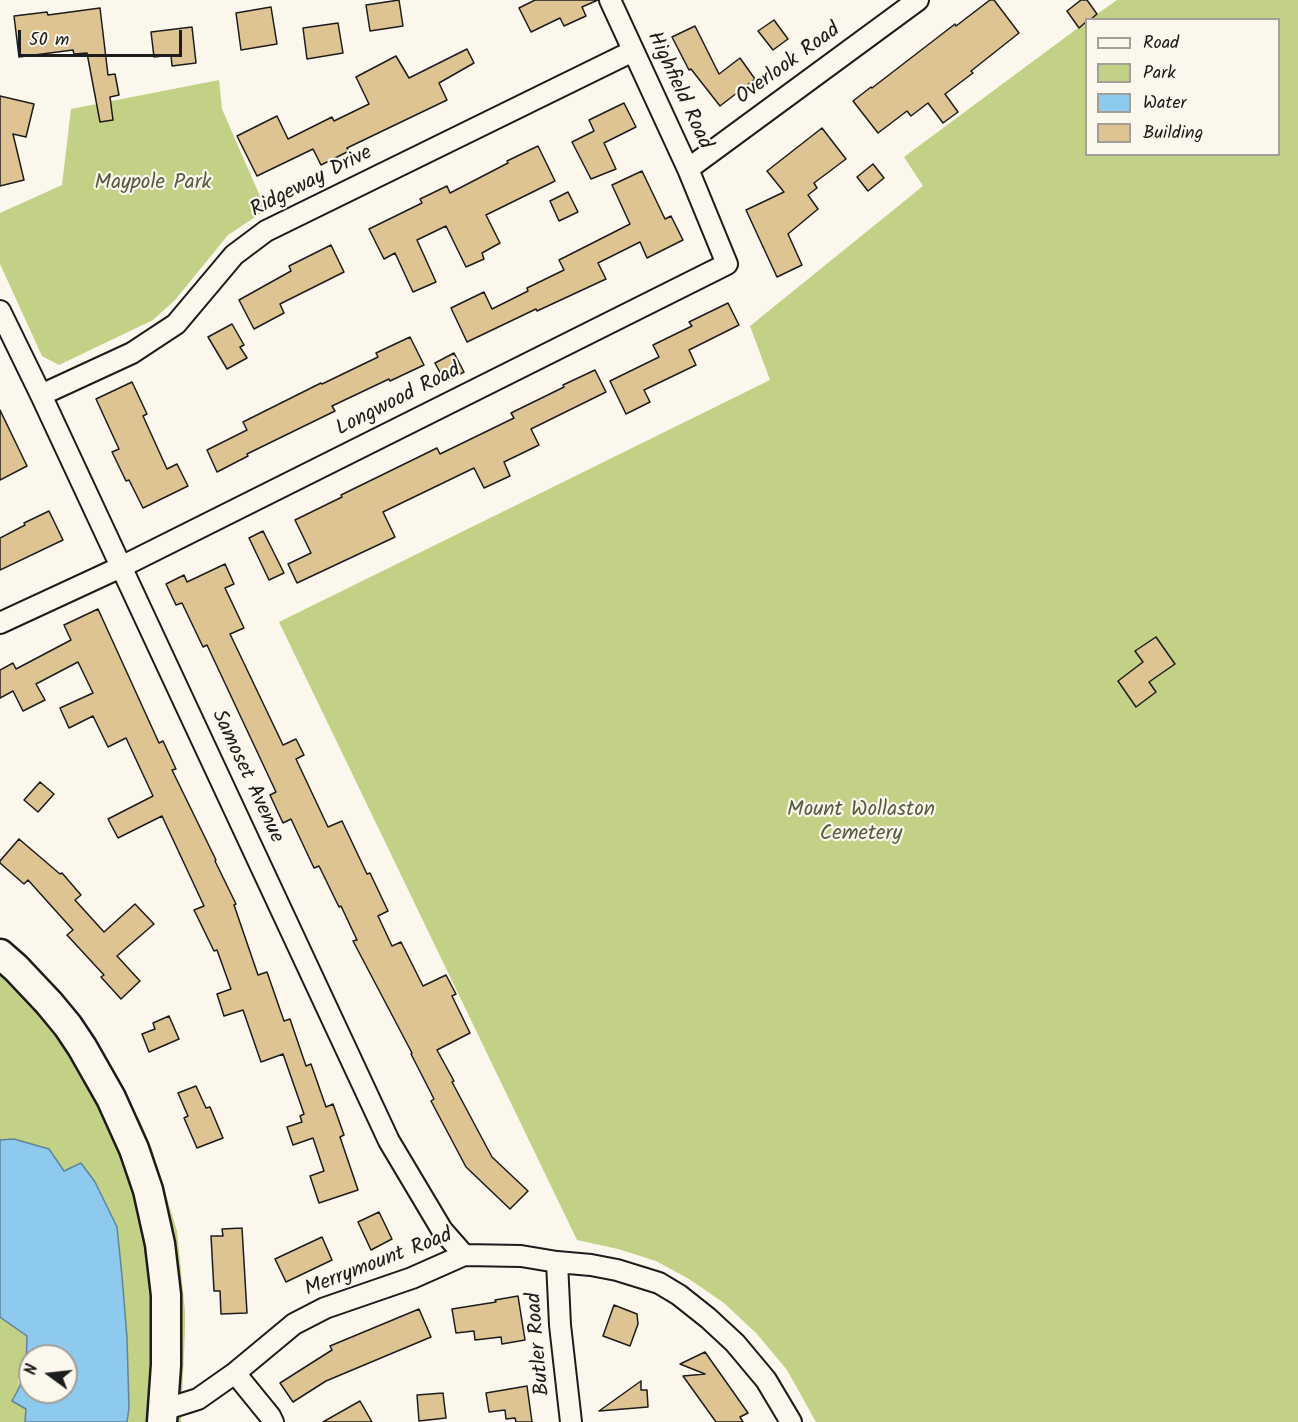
<!DOCTYPE html>
<html>
<head>
<meta charset="utf-8">
<style>
  body { margin:0 }
  #map { position:relative; width:1298px; height:1422px; overflow:hidden; background:#fbf7ec; font-family:Kalam,sans-serif }
  canvas { display:block }
  .legend { position:absolute; left:1085px; top:18px; width:195px; height:138px; box-sizing:border-box; background:#fbf7ec; border:2px solid #a29f99; margin:0; padding:8px 10px; list-style:none; font-size:18px; color:#1c1c1c }
  .legend li { display:flex; align-items:center; gap:12px; height:30px }
  .legend b { width:30px; border:2px solid #a29f99 }
  .north { position:absolute; left:18px; top:1344px; width:60px; height:60px; box-sizing:border-box; background:#fbf7ec; border:2px solid #a29f99; border-radius:50%; rotate:285deg; font-size:16px; font-weight:700; line-height:24px; text-align:center; color:#1c1c1c }
  .north::after { content:''; display:block; margin:auto; width:21px; height:27px; background:#1c1c1c; clip-path:polygon(50% 0,100% 100%,50% 72%,0 100%) }
  .scale { position:absolute; left:18px; top:30px; width:164px; height:27px; box-sizing:border-box; border:3px solid #1c1c1c; border-top:0; padding-left:8px; font-size:18px; line-height:21px; white-space:nowrap; color:#1c1c1c; -webkit-text-stroke:4px #fbf7ec; paint-order:stroke }
</style>
</head>
<body>
<div id="map">
<canvas width="1298" height="1422"></canvas>
<ul class="legend">
<li><b style="height:8px;background:#fbf7ec"></b>Road</li>
<li><b style="height:16px;background:#c2d185"></b>Park</li>
<li><b style="height:16px;background:#8ec9ee"></b>Water</li>
<li><b style="height:16px;background:#dec393"></b>Building</li>
</ul>
<div class="north">N</div>
<div class="scale">50 m</div>
</div>
<script>
const c = document.querySelector('canvas').getContext('2d');
c.lineJoin = 'round';
function fill(path, color) { c.fillStyle = color; c.fill(path, 'evenodd'); }
const poly = rows => new Path2D(rows.map(r => 'M' + r).join(''));
function trace(path, color, width, dash) { c.strokeStyle = color; c.lineWidth = width; c.lineCap = dash ? 'butt' : 'round'; c.setLineDash(dash || []); c.stroke(path); }
function drawText(font, color, halo, rows, align = 'center') {
  c.font = font + ' Kalam,sans-serif'; c.lineWidth = 4.5; c.setLineDash([]); c.textBaseline = 'middle'; c.strokeStyle = halo; c.fillStyle = color; for (const [text, x, y, turn = 0] of rows) {
    c.save(); c.translate(x, y); c.rotate((+turn || 0) * Math.PI / 180); c.textAlign = isNaN(turn) ? turn : align; if (halo) c.strokeText(text, 0, 0); c.fillText(text, 0, 0); c.restore();
  }
}
fill(poly([
  [1117,0,1298,0,1298,1422,816,1422,787,1370,757,1334,724,1303,689,1279,656,1261,618,1249,577,1240,279,622,770,380,750,326,923,186,904,157,1086,22,1086,154,1278,154,1278,20,1090,19],
  [219,80,222,109,266,210,228,235,175,300,153,320,59,365,42,356,0,264,0,213,62,185,71,109],
  [0,938,5,943,98,1046,118,1078,141,1123,152,1149,177,1231,185,1311,185,1331,181,1422,127,1422,129,1408,127,1338,122,1276,117,1227,64,1171,14,1139,0,1140],
  [0,1317,27,1336,26,1367,18,1378,19,1388,12,1400,27,1409,25,1422,0,1422]
]), '#c2d185');
const water = poly([
  [14,1139,49,1149,64,1171,81,1163,95,1182,117,1227,122,1276,127,1338,129,1408,127,1422,25,1422,26,1409,12,1401,19,1388,26,1367,27,1336,0,1317,0,1140,14,1139],
  [30,1356,66,1356,66,1392,30,1392,30,1356]
]);
fill(water, '#8ec9ee');
trace(water, '#60849a', 1.5);
const building = poly([
  [399,0,403,26,370,31,366,5,399,0],
  [535,0,598,0,582,7,586,16,564,26,560,18,531,32,519,8,535,0],
  [990,0,994,0,1019,33,971,71,973,73,945,94,958,112,943,123,928,103,911,116,907,111,878,133,853,101,871,87,872,88,955,24,956,26,990,0],
  [1081,0,1087,0,1097,14,1090,20,1086,20,1086,22,1079,28,1067,11,1081,0],
  [271,7,277,44,241,50,236,13,271,7],
  [100,8,108,75,115,74,119,95,110,97,113,120,100,122,87,53,74,54,73,50,19,57,14,16,47,12,48,15,100,8],
  [774,20,788,39,773,50,758,31,774,20],
  [338,23,343,53,307,59,303,28,338,23],
  [695,26,719,74,740,58,755,79,720,106,691,69,689,70,672,37,695,26],
  [192,27,196,63,172,66,171,55,154,57,151,32,192,27],
  [467,49,474,63,439,83,447,100,347,148,349,151,321,165,313,149,257,176,237,136,277,116,288,139,332,117,334,121,369,104,356,77,396,56,409,78,467,49],
  [0,96,34,104,26,137,13,134,24,180,0,186,0,96],
  [624,103,636,127,604,143,616,169,591,179,572,142,594,131,589,120,624,103],
  [822,128,846,159,814,183,817,188,808,195,818,209,788,234,802,265,777,277,746,210,784,192,767,171,822,128],
  [538,146,555,181,486,215,500,243,482,253,484,259,466,267,446,226,417,240,436,282,413,292,395,253,384,259,369,229,422,203,420,199,447,186,450,193,508,163,507,161,538,146],
  [873,164,884,178,868,191,857,177,873,164],
  [642,171,665,219,671,216,683,240,647,258,640,242,598,263,606,279,537,311,536,309,467,342,451,308,484,292,492,309,528,291,527,288,564,270,559,260,630,224,612,185,642,171],
  [568,192,578,212,559,221,550,201,568,192],
  [331,245,344,272,280,304,284,313,254,329,239,300,291,271,289,266,331,245],
  [728,303,739,325,689,350,696,365,644,390,650,402,626,414,610,381,659,357,653,345,692,326,689,322,728,303],
  [232,324,244,345,240,347,247,358,227,369,208,337,232,324],
  [410,337,424,365,390,381,389,379,332,406,335,411,247,454,248,456,217,472,207,450,247,430,243,422,321,383,322,384,378,357,376,353,410,337],
  [454,353,464,372,445,382,435,363,454,353],
  [595,370,606,392,531,429,539,445,504,462,510,476,484,488,474,468,383,512,395,537,297,583,288,564,311,553,295,520,342,497,341,495,437,448,440,454,514,418,511,413,564,387,563,385,595,370],
  [132,382,147,414,143,416,167,469,177,464,188,486,143,508,129,480,126,481,112,452,119,449,96,399,132,382],
  [0,410,27,466,0,480,0,410],
  [49,511,63,540,0,570,0,538,25,525,24,523,49,511],
  [263,531,284,573,269,580,249,538,263,531],
  [225,564,234,584,225,588,244,628,230,634,283,745,296,739,304,755,296,759,328,827,342,821,367,874,370,873,388,911,378,916,392,946,401,942,423,986,446,975,456,994,452,996,470,1033,437,1050,454,1081,452,1082,492,1157,528,1191,510,1209,466,1167,431,1101,434,1099,411,1054,412,1053,353,941,357,940,341,906,339,907,319,866,314,868,291,819,283,823,270,795,276,792,207,645,203,647,182,603,176,605,166,584,184,575,187,582,225,564],
  [98,609,159,743,163,741,176,769,172,770,216,860,215,861,236,904,234,905,258,975,267,972,284,1021,290,1019,306,1066,311,1064,326,1107,333,1104,344,1135,340,1137,358,1190,319,1203,310,1176,324,1171,313,1138,293,1145,287,1127,302,1122,300,1116,304,1114,283,1054,261,1062,243,1010,224,1016,217,994,231,989,217,950,214,951,194,910,204,906,162,816,118,838,108,819,153,796,126,738,108,747,93,716,69,728,60,708,93,693,78,662,36,684,45,700,23,711,13,691,0,698,0,670,13,663,16,669,71,640,64,625,98,609],
  [1156,637,1175,664,1149,682,1156,692,1136,707,1118,681,1143,662,1135,651,1156,637],
  [40,782,54,794,38,812,24,800,40,782],
  [19,839,60,874,62,873,81,895,75,900,104,932,135,904,154,924,117,956,140,981,121,999,101,977,104,975,67,935,73,930,28,880,24,884,0,863,0,861,19,839],
  [169,1016,179,1039,149,1052,142,1034,155,1029,153,1023,169,1016],
  [196,1086,206,1108,210,1107,223,1138,197,1148,184,1118,188,1116,178,1093,196,1086],
  [379,1212,392,1239,371,1250,358,1222,379,1212],
  [242,1228,247,1313,221,1314,220,1291,214,1291,211,1236,223,1236,222,1229,242,1228],
  [322,1237,332,1260,286,1282,275,1259,322,1237],
  [518,1296,525,1340,502,1344,501,1337,475,1340,474,1331,456,1333,452,1309,496,1302,495,1300,518,1296],
  [614,1305,637,1314,638,1324,630,1346,603,1336,614,1305],
  [419,1309,431,1337,326,1381,293,1402,280,1383,332,1350,330,1346,419,1309],
  [705,1352,748,1413,740,1417,743,1422,716,1422,683,1376,705,1374,680,1364,705,1352],
  [641,1381,641,1390,647,1390,648,1407,599,1411,641,1381],
  [527,1386,532,1422,516,1422,515,1418,506,1419,505,1410,489,1412,486,1393,527,1386],
  [443,1393,446,1418,419,1421,417,1395,443,1393],
  [360,1401,372,1422,323,1422,360,1401]
]);
fill(building, '#dec393');
trace(building, '#1c1c1c', 1.5);
const street = poly([
  [688,169,918,0],
  [0,311,41,395,389,1141,442,1230,464,1255],
  [41,395,132,353,176,324,234,255,266,231,633,51],
  [0,623,121,567,727,264,688,169,610,0],
  [557,1262,560,1325,571,1422],
  [235,1373,270,1416,273,1422],
  [163,1410,198,1399,235,1373,294,1324,325,1308,412,1278,464,1255,521,1256,557,1262,591,1265,617,1270,659,1283,679,1295,708,1318,735,1343,766,1380,791,1422]
]);
const secondary = poly([
  [0,954,16,968,49,1003,68,1026,82,1047,111,1098,134,1149,148,1190,160,1244,166,1295,166,1365,162,1422]
]);
trace(street, '#1c1c1c', 24);
trace(secondary, '#1c1c1c', 33);
trace(street, '#fbf7ec', 20);
trace(secondary, '#fbf7ec', 28);
drawText('21px', '#1c1c1c', '#fbf7ec', [
  ["Overlook Road",789,65,-36],
  ["Highfield Road",678,91,65],
  ["Ridgeway Drive",312,183,-27],
  ["Longwood Road",399,401,-27],
  ["Samoset Avenue",246,777,65],
  ["Merrymount Road",379,1264,-21],
  ["Butler Road",540,1344,-95]
]);
drawText('21px', '#565b41', '#fbf7ec', [
  ["Maypole Park",153,184],
  ["Mount Wollaston",861,811],
  ["Cemetery",861,835]
]);
</script>
</body>
</html>
